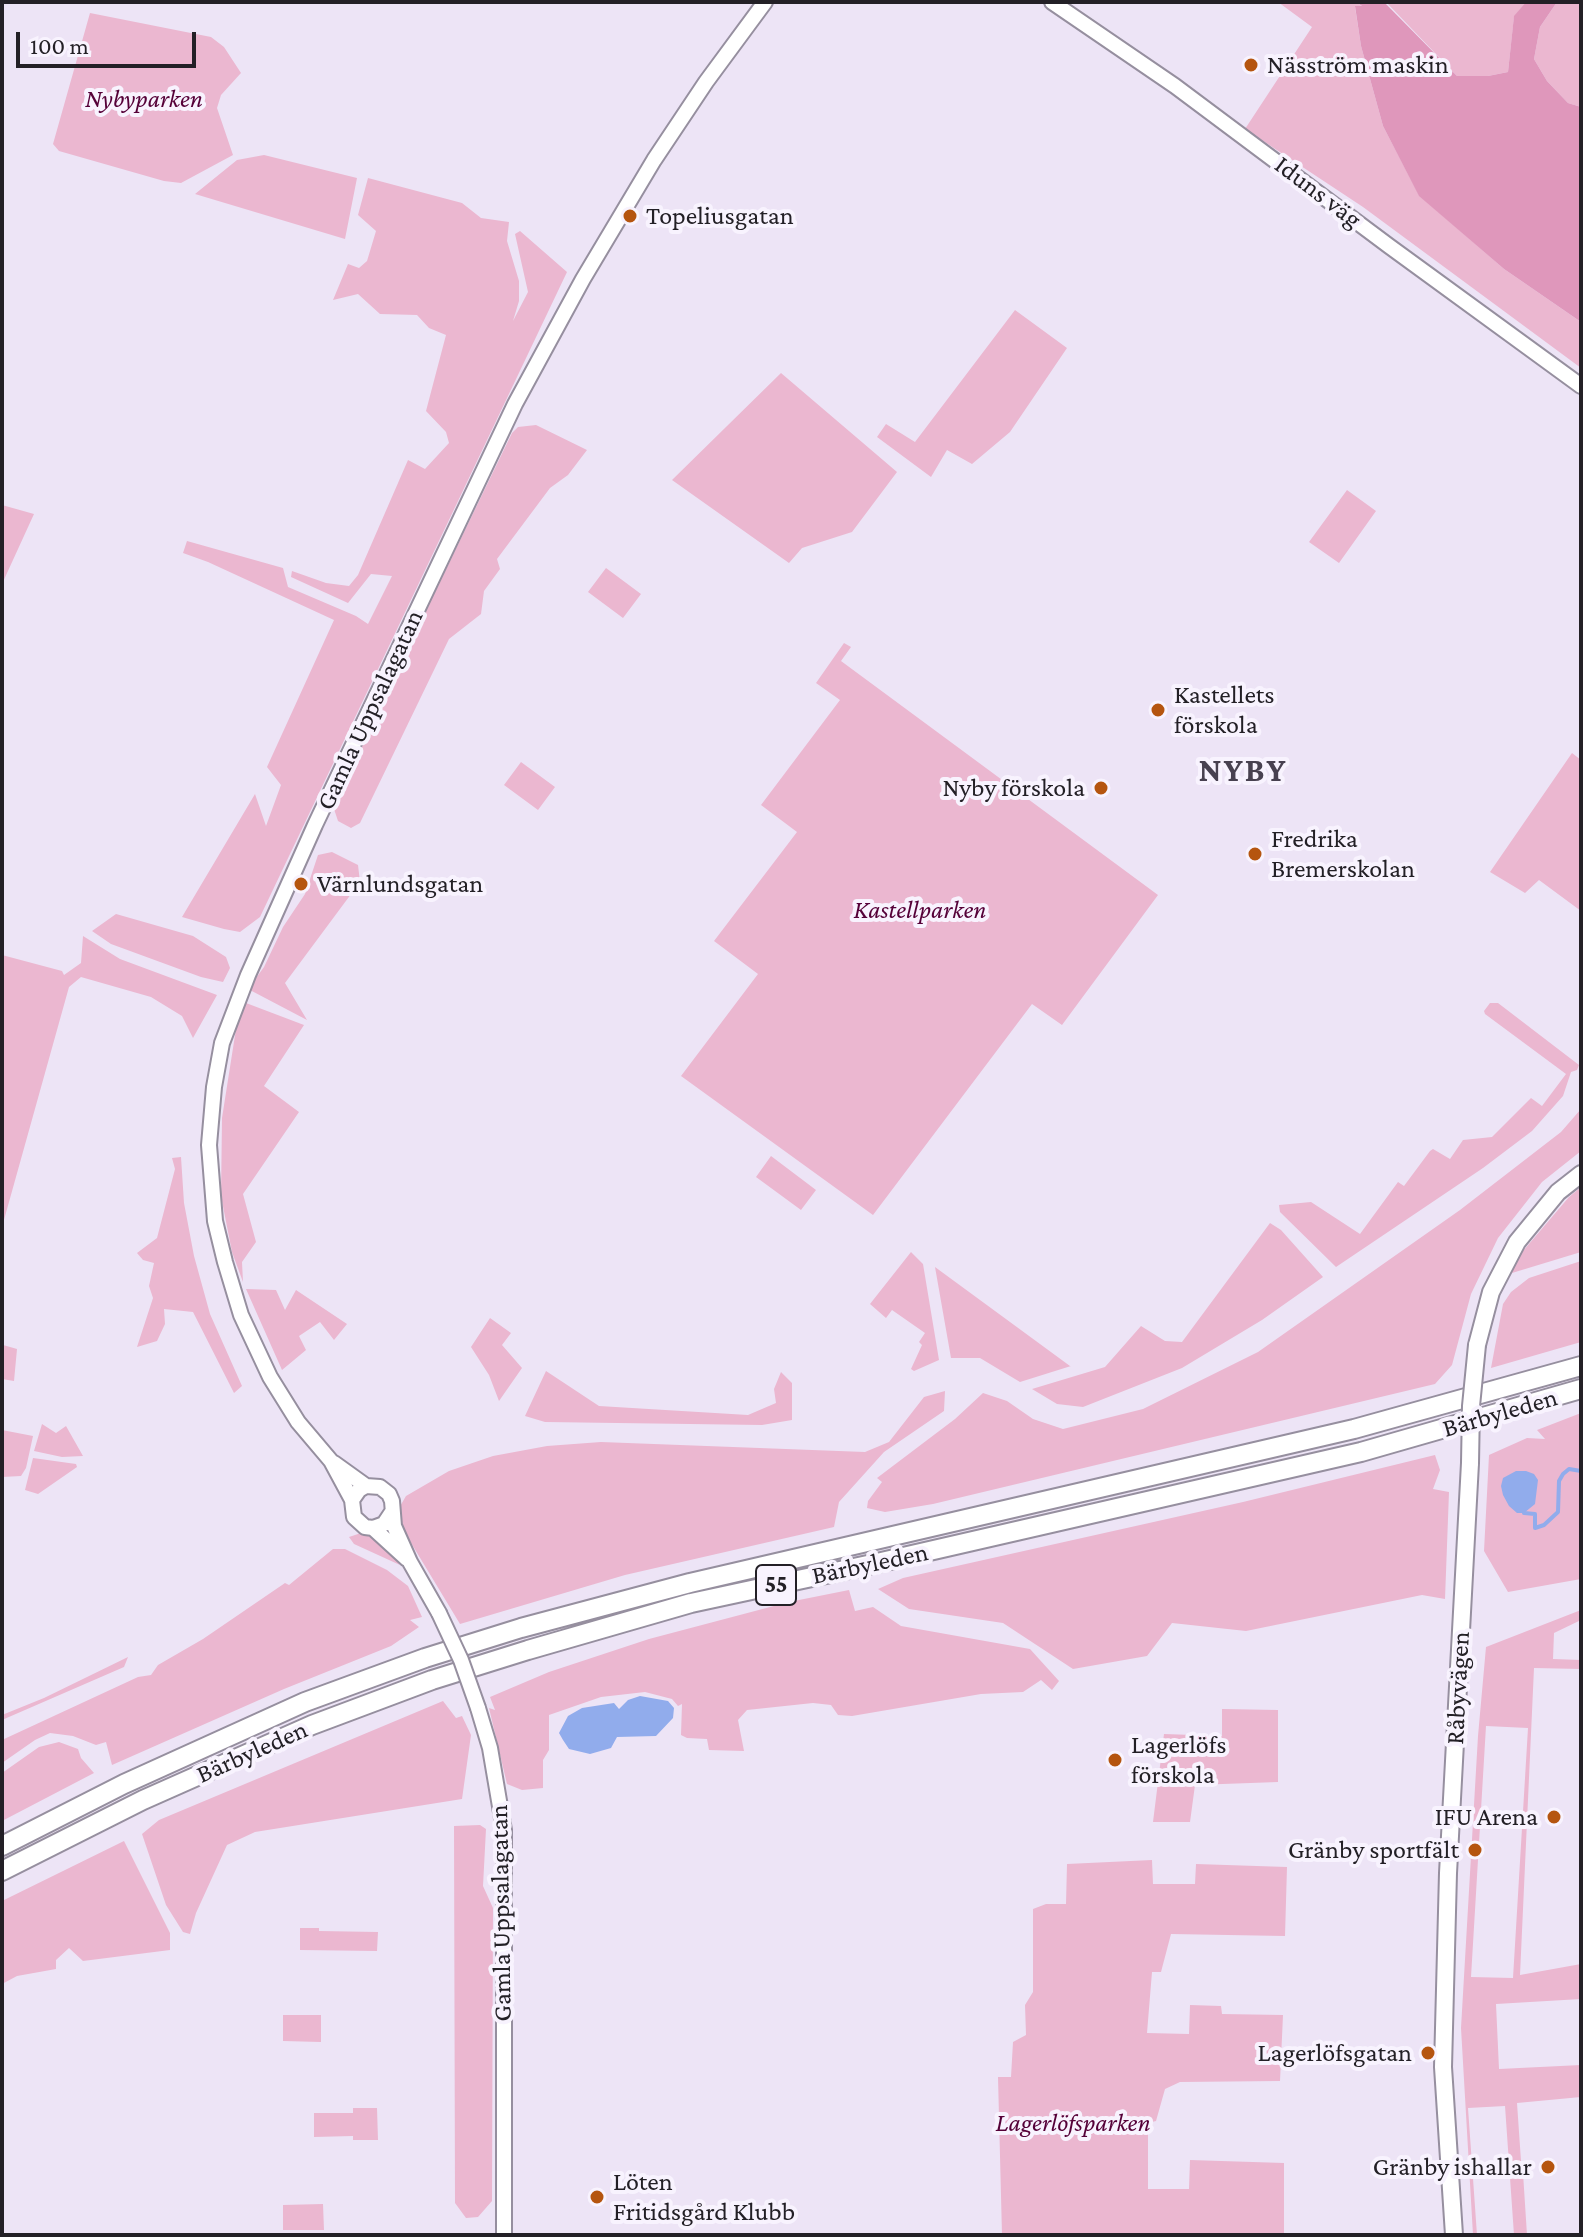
<!DOCTYPE html>
<html>
<head>
<meta charset="utf-8">
<style>
  body { margin:0 }
  #map { position:relative; width:1583px; height:2237px; overflow:hidden; background:#ede4f6; font-family:"Crimson Pro",serif }
  canvas { display:block }
  .frame { position:absolute; inset:0; border:4px solid #232026; pointer-events:none }
  .scale { position:absolute; left:16px; top:32px; width:180px; height:36px; box-sizing:border-box; border:4px solid #232026; border-top:0; padding-left:10px; font-size:24px; line-height:28px; white-space:nowrap; color:#232026; -webkit-text-stroke:6px #f8f3fe; paint-order:stroke }
</style>
</head>
<body>
<div id="map">
<canvas width="1583" height="2237"></canvas>
<div class="frame"></div>
<div class="scale">100 m</div>
</div>
<script>
const c = document.querySelector('canvas').getContext('2d');
c.lineJoin = 'round';
function fill(path, color) { c.fillStyle = color; c.fill(path, 'evenodd'); }
const poly = rows => new Path2D(rows.map(r => 'M' + r).join(''));
function trace(path, color, width, dash) { c.strokeStyle = color; c.lineWidth = width; c.lineCap = dash ? 'butt' : 'round'; c.setLineDash(dash || []); c.stroke(path); }
function drawText(font, color, halo, rows, align = 'center') {
  c.font = font + ' "Crimson Pro",serif'; c.lineWidth = 8; c.setLineDash([]); c.textBaseline = 'middle'; c.strokeStyle = halo; c.fillStyle = color; for (const [text, x, y, turn = 0] of rows) {
    c.save(); c.translate(x, y); c.rotate((+turn || 0) * Math.PI / 180); c.textAlign = isNaN(turn) ? turn : align; if (halo) c.strokeText(text, 0, 0); c.fillText(text, 0, 0); c.restore();
  }
}
fill(poly([
  [1278,2,1356,2,1363,7,1355,7,1361,46,1383,126,1419,195,1504,269,1581,322,1581,368,1363,207,1245,129,1312,27],
  [1386,2,1526,2,1514,17,1508,72,1488,76,1457,76],
  [1557,2,1581,2,1581,107,1568,103,1547,81,1534,59,1540,27],
  [90,13,211,37,224,47,241,73,221,95,217,108,233,155,181,183,164,181,59,151,53,144],
  [264,155,357,178,345,239,195,194,237,160],
  [368,178,462,203,481,218,509,222,507,241,519,281,519,301,513,321,528,292,515,234,520,231,567,272,260,917,240,932,224,929,182,917,255,794,266,826,281,785,267,767,334,620,208,562,183,553,187,541,283,568,288,587,356,616,368,624,392,576,371,574,348,603,291,577,292,571,326,583,349,586,358,575,408,460,425,469,449,443,446,432,426,411,446,335,429,328,417,315,380,314,358,294,333,300,348,264,359,268,367,261,376,231,358,215],
  [1015,310,1067,348,1010,432,972,464,947,450,931,477,877,437,886,424,915,442],
  [781,373,897,472,852,532,802,548,789,563,672,480],
  [536,425,587,450,568,475,550,488,497,559,500,569,484,591,481,614,449,639,360,823,351,828,338,821,333,806,339,790,512,433,518,427],
  [1347,490,1376,511,1339,563,1309,542],
  [2,505,34,514,2,584],
  [606,568,641,594,623,618,588,592],
  [844,643,851,647,841,661,1158,895,1062,1025,1032,1004,873,1215,681,1076,758,974,714,941,797,832,761,805,840,700,816,683],
  [1572,753,1581,760,1581,911,1539,880,1525,893,1490,872],
  [521,762,555,787,538,810,504,785],
  [332,852,358,865,360,882,285,983,307,1020,248,989,264,967,283,927,305,894,318,855],
  [116,914,193,936,226,957,230,968,223,982,201,977,111,944,92,931],
  [83,936,120,959,217,995,193,1038,182,1016,151,997,81,977,69,987,2,1227,2,955,62,971,64,975,81,963],
  [246,1003,304,1025,264,1086,299,1112,243,1194,256,1242,242,1262,243,1282,232,1252,221,1196,222,1118,236,1029],
  [1490,1003,1498,1003,1579,1065,1577,1070,1571,1072,1563,1096,1532,1131,1483,1168,1336,1267,1280,1212,1279,1205,1311,1202,1360,1234,1398,1182,1404,1186,1430,1151,1433,1149,1450,1159,1463,1140,1492,1137,1531,1098,1542,1106,1566,1074,1485,1014,1484,1011],
  [1581,1109,1581,1151,1542,1182,1498,1238,1471,1294,1452,1365,1435,1384,933,1504,885,1512,867,1508,868,1501,882,1482,877,1478,955,1419,983,1393,1007,1401,1033,1419,1063,1429,1143,1409,1258,1352,1460,1210,1561,1132],
  [771,1156,816,1190,801,1210,756,1177],
  [181,1157,184,1203,194,1256,210,1314,242,1386,234,1393,193,1312,164,1309,165,1324,157,1341,137,1347,153,1298,149,1286,154,1263,143,1260,137,1253,157,1238,175,1169,172,1158],
  [1581,1187,1581,1252,1512,1273,1517,1258,1569,1197],
  [1270,1223,1281,1230,1323,1277,1262,1320,1182,1368,1083,1407,1057,1404,1032,1389,1105,1367,1141,1326,1165,1341,1182,1342],
  [911,1252,923,1264,939,1360,914,1371,911,1369,922,1345,919,1342,925,1333,892,1310,886,1318,870,1304],
  [1581,1261,1581,1342,1491,1368,1503,1304,1511,1292,1529,1278],
  [935,1267,1070,1366,1071,1366,1020,1382,980,1358,951,1358],
  [246,1289,276,1290,285,1310,296,1290,347,1324,334,1340,320,1322,299,1336,306,1350,282,1370],
  [490,1318,511,1333,502,1345,522,1368,499,1401,489,1375,471,1347],
  [3,1345,17,1349,14,1381,2,1379],
  [546,1371,599,1406,748,1415,776,1403,774,1389,781,1372,792,1383,792,1420,762,1425,545,1422,525,1416],
  [945,1391,944,1411,884,1452,839,1502,834,1527,625,1575,460,1624,399,1523,399,1508,406,1496,449,1471,493,1456,547,1446,601,1442,865,1452,889,1442,924,1397],
  [1581,1413,1579,1453,1581,1455,1581,1579,1508,1592,1484,1551,1489,1455,1527,1438,1545,1439,1537,1430],
  [42,1424,56,1433,66,1426,83,1456,62,1457,34,1451],
  [2,1430,33,1436,26,1468,21,1476,2,1477],
  [1435,1455,1440,1470,1433,1489,1449,1492,1445,1599,1422,1595,1246,1631,1172,1623,1147,1656,1073,1669,1003,1623,909,1609,878,1589,903,1578,1243,1502],
  [33,1458,76,1464,77,1467,38,1494,25,1490],
  [361,1533,372,1535,382,1542,400,1565,354,1544,349,1537],
  [333,1549,345,1549,387,1570,408,1586,422,1617,410,1620,419,1627,391,1646,284,1689,112,1765,106,1742,96,1745,73,1736,50,1733,35,1740,2,1763,2,1740,138,1677,151,1675,158,1665,203,1639,285,1583,289,1585],
  [849,1590,855,1611,873,1607,901,1626,1030,1649,1059,1681,1052,1690,1041,1680,1023,1692,981,1694,852,1716,838,1715,831,1705,813,1703,747,1710,738,1720,744,1751,709,1750,707,1739,687,1738,681,1735,682,1704,678,1706,672,1699,645,1692,601,1697,549,1715,549,1750,543,1760,543,1788,522,1790,507,1784,489,1708,495,1710,490,1697,549,1672,649,1639,789,1602],
  [1581,1610,1581,1620,1554,1633,1553,1659,1581,1660,1581,1669,1534,1668,1520,1975,1581,1964,1581,1999,1496,2004,1499,2069,1581,2065,1581,2097,1517,2103,1521,2161,1515,2162,1516,2173,1523,2173,1527,2235,1514,2235,1505,2106,1468,2108,1477,2235,1473,2235,1461,2028,1478,1736,1486,1647],
  [1486,1726,1528,1728,1513,1978,1471,1977],
  [128,1657,124,1667,2,1720,2,1715,44,1698],
  [443,1701,456,1718,462,1716,471,1735,462,1799,255,1832,227,1845,196,1913,190,1934,183,1932,166,1905,142,1834,159,1820],
  [1222,1709,1278,1710,1278,1782,1195,1785,1190,1822,1153,1822,1164,1734,1222,1736],
  [59,1742,78,1749,81,1758,94,1773,2,1821,2,1773,39,1747],
  [480,1825,486,1829,483,1886,493,1908,492,2201,478,2217,466,2218,455,2203,454,1826],
  [124,1841,170,1933,170,1950,83,1961,69,1948,56,1960,56,1969,17,1976,2,1984,2,1901],
  [1152,1860,1153,1884,1195,1884,1196,1864,1287,1867,1285,1936,1171,1934,1161,1972,1152,1972,1147,2033,1189,2034,1190,2005,1221,2006,1222,2014,1283,2015,1280,2081,1180,2082,1165,2089,1156,2121,1148,2123,1148,2189,1189,2189,1190,2160,1284,2163,1284,2235,1002,2235,998,2077,1011,2077,1013,2042,1026,2035,1025,2005,1033,1992,1033,1909,1046,1904,1066,1904,1067,1864],
  [300,1928,319,1928,319,1931,378,1932,377,1951,300,1950],
  [283,2015,321,2015,321,2042,283,2041],
  [353,2108,377,2108,378,2140,353,2140,353,2136,314,2137,314,2113,353,2113],
  [323,2204,324,2230,283,2230,283,2205]
]), '#ebb7d0');
fill(poly([
  [1356,2,1384,2,1457,76,1488,76,1508,72,1514,16,1526,2,1557,2,1540,27,1534,59,1547,81,1568,103,1581,107,1581,322,1504,269,1419,196,1383,126,1361,46,1355,6,1362,6]
]), '#df97bb');
fill(poly([
  [1516,1471,1526,1471,1534,1474,1538,1480,1535,1504,1524,1513,1517,1513,1509,1506,1503,1495,1501,1486,1503,1478],
  [640,1696,668,1701,674,1708,673,1718,656,1736,617,1737,611,1748,590,1754,569,1749,563,1740,559,1733,568,1716,582,1708,614,1703,619,1709,628,1700]
]), '#91acec');
trace(poly([
  [1524,1513,1535,1514,1535,1528,1544,1525,1558,1512,1559,1481,1563,1474,1569,1469,1581,1471]
]), '#91acec', 4);
const tertiary = poly([
  [1052,2,1175,86,1389,246,1581,386],
  [334,1463,366,1486],
  [352,1500,331,1461,298,1422,270,1377,241,1315,225,1262,215,1221,209,1145,214,1087,222,1043,248,975,315,825,515,404,583,279,654,160,706,82,765,2],
  [392,1512,384,1524,373,1528,365,1527,354,1517,352,1500,359,1490,366,1486,380,1487,389,1494,392,1501,394,1526,410,1562,439,1613],
  [373,1528,407,1559],
  [478,1708,490,1748,504,1830,504,2235]
]);
const secondary = poly([
  [1477,1345,1491,1292,1517,1242,1558,1192,1581,1174],
  [1454,2235,1443,2067,1448,1873,1470,1463]
]);
const primary = poly([
  [2,1846,124,1784,305,1702,425,1658,521,1628,690,1583,1354,1429,1581,1366],
  [2,1871,143,1800,312,1725,432,1680,528,1650,691,1603,877,1563,1361,1452,1581,1389]
]);
trace(tertiary, '#968f9f', 18);
trace(secondary, '#968f9f', 20);
trace(primary, '#968f9f', 22);
trace(tertiary, '#fff', 14);
trace(secondary, '#fff', 16);
trace(primary, '#fff', 18);
const tertiaryBridge = poly([
  [439,1613,461,1660,478,1708]
]);
const secondaryBridge = poly([
  [1470,1463,1471,1406,1477,1345]
]);
trace(tertiaryBridge, '#968f9f', 18, []);
trace(secondaryBridge, '#968f9f', 20, []);
trace(tertiaryBridge, '#fff', 14);
trace(secondaryBridge, '#fff', 16);
for (const [x, y, r, color] of [
  [1251,65,8,"#b5550f"],
  [630,216,8,"#b5550f"],
  [1158,710,8,"#b5550f"],
  [1101,788,8,"#b5550f"],
  [1255,854,8,"#b5550f"],
  [301,884,8,"#b5550f"],
  [1115,1760,8,"#b5550f"],
  [1554,1817,8,"#b5550f"],
  [1475,1850,8,"#b5550f"],
  [1428,2053,8,"#b5550f"],
  [1548,2167,8,"#b5550f"],
  [597,2197,8,"#b5550f"]
]) { const dot = new Path2D(); dot.arc(x, y, r, 0, 2 * Math.PI); c.fillStyle = color; c.fill(dot); trace(dot, '#f8f3fe', 3); }
for (const [x, y, w] of [
  [776,1585,40]
]) { const box = new Path2D(); box.roundRect(x - w / 2, y - 20, w, 40, 6); c.fillStyle = '#f8f3fe'; c.fill(box); trace(box, '#232026', 2); }
drawText('bold 24px', '#232026', null, [
  ["55",776,1585]
]);
drawText('26px', '#232026', '#f8f3fe', [
  ["Näsström maskin",1267,65],
  ["Topeliusgatan",646,216],
  ["Kastellets",1174,695],
  ["förskola",1174,725],
  ["Nyby förskola",1085,788,"right"],
  ["Fredrika",1271,839],
  ["Bremerskolan",1271,869],
  ["Värnlundsgatan",317,884],
  ["Lagerlöfs",1131,1745],
  ["förskola",1131,1775],
  ["IFU Arena",1538,1817,"right"],
  ["Gränby sportfält",1459,1850,"right"],
  ["Lagerlöfsgatan",1412,2053,"right"],
  ["Gränby ishallar",1532,2167,"right"],
  ["Löten",613,2182],
  ["Fritidsgård Klubb",613,2212]
], 'left');
drawText('italic 26px', '#550038', '#f8f3fe', [
  ["Nybyparken",144,99],
  ["Kastellparken",920,910],
  ["Lagerlöfsparken",1073,2123]
]);
drawText('26px', '#232026', '#f8f3fe', [
  ["Iduns väg",1318,192,37],
  ["Gamla Uppsalagatan",370,710,-65],
  ["Bärbyleden",1500,1413,-16],
  ["Bärbyleden",870,1564,-12],
  ["Råbyvägen",1458,1688,-87],
  ["Bärbyleden",252,1752,-24],
  ["Gamla Uppsalagatan",501,1913,-91]
]);
c.letterSpacing = '2px';
drawText('bold 34px', '#484150', '#f8f3fe', [
  ["NYBY",1243,771]
]);
c.letterSpacing = '0px';
</script>
</body>
</html>
